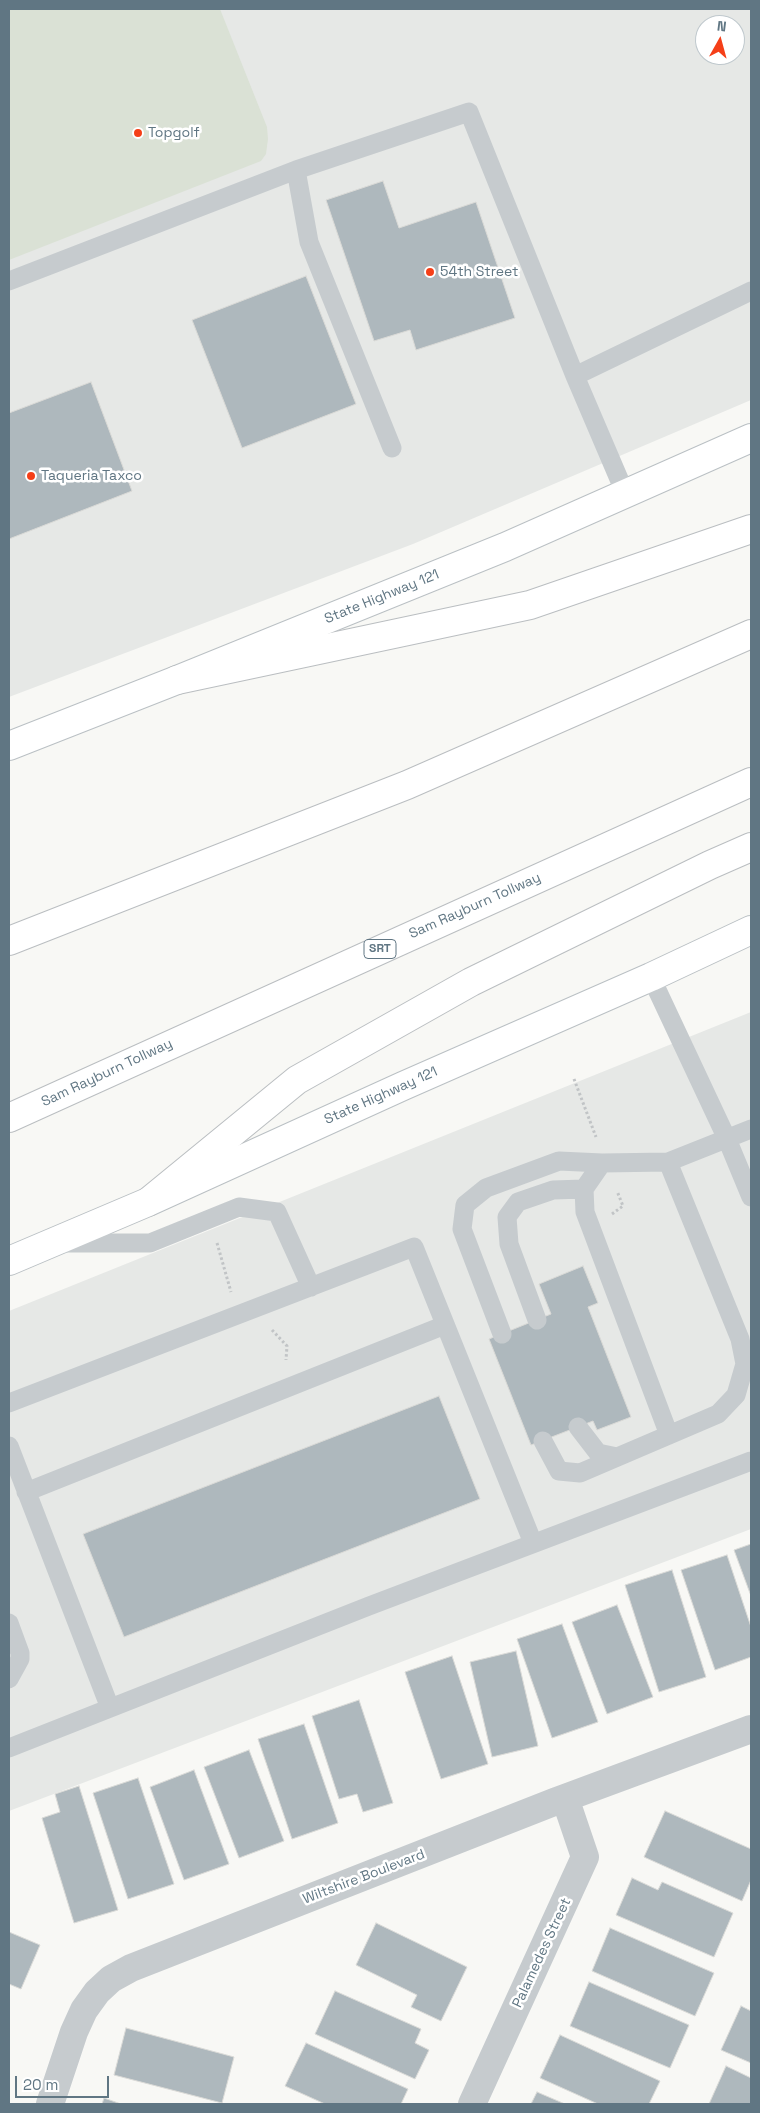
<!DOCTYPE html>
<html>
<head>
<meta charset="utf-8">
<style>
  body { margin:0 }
  #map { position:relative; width:760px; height:2113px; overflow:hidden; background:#f8f8f5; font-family:"Space Grotesk",sans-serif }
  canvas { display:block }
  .frame { position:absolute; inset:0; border:10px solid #607683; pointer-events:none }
  .north { position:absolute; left:695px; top:15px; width:50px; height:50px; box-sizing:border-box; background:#fff; border:1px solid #bfc8cd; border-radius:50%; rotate:7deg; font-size:14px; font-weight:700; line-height:20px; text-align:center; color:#607683 }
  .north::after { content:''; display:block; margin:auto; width:18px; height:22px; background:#f53f18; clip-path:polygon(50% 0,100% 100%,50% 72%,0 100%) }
  .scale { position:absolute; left:15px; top:2076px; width:94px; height:22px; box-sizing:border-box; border:2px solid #607683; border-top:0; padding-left:6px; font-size:15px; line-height:18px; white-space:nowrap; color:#607683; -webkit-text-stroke:4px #fff; paint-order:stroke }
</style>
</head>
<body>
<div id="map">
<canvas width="760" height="2113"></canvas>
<div class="frame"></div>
<div class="north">N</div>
<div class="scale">20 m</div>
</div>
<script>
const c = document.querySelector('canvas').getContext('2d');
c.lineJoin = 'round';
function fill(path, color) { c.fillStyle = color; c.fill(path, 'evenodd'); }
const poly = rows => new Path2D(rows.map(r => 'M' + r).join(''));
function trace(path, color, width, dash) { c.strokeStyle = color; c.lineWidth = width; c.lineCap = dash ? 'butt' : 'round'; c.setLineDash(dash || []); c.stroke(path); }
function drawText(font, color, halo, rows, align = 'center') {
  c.font = font + ' "Space Grotesk",sans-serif'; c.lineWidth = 5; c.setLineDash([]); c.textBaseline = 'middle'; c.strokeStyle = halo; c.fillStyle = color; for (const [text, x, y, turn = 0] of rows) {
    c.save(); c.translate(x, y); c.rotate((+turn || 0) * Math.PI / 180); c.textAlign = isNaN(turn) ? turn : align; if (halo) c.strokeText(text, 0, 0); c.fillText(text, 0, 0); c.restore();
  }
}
fill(poly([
  [9,9,751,9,751,400,413,544,9,697],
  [705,25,735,25,735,55,705,55],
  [751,1012,751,1529,9,1811,9,1311]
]), '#e6e8e6');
fill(poly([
  [9,9,220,9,267,127,268,139,266,154,261,161,9,260]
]), '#dae1d5');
const building = poly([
  [383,181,399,228,476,202,515,318,416,350,410,330,374,341,326,200,383,181],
  [306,276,356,404,242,448,192,320,306,276],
  [91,382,132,491,9,539,9,413,91,382],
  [583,1266,598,1303,588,1307,631,1417,597,1430,593,1421,531,1445,489,1339,551,1314,539,1284,583,1266],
  [439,1396,480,1499,124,1637,83,1534,439,1396],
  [751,1544,751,1596,734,1550,751,1544],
  [727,1555,751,1627,751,1657,715,1670,681,1570,727,1555],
  [672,1570,706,1677,659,1692,625,1585,672,1570],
  [617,1605,653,1697,607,1714,572,1622,617,1605],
  [562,1624,598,1722,552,1738,517,1639,562,1624],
  [516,1651,538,1746,492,1757,470,1662,516,1651],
  [452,1656,488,1764,441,1779,405,1672,452,1656],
  [359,1700,393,1803,363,1812,357,1794,339,1799,312,1716,359,1700],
  [304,1724,338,1823,292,1839,258,1739,304,1724],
  [249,1750,284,1841,239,1858,204,1767,249,1750],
  [194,1770,229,1864,184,1880,150,1787,194,1770],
  [138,1778,174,1884,128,1899,93,1793,138,1778],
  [79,1786,118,1910,74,1923,42,1818,60,1812,55,1794,79,1786],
  [665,1811,751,1849,751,1880,742,1901,644,1857,665,1811],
  [632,1878,658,1890,662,1882,733,1913,714,1957,616,1915,632,1878],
  [376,1923,467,1967,441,2021,411,2007,417,1995,356,1965,376,1923],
  [610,1928,714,1973,695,2016,592,1971,610,1928],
  [9,1932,40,1945,21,1989,9,1984,9,1932],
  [589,1982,689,2025,670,2068,570,2026,589,1982],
  [335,1991,421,2029,415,2043,429,2050,415,2079,315,2034,335,1991],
  [741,2006,751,2011,751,2063,721,2050,741,2006],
  [126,2028,234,2057,222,2103,114,2075,126,2028],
  [560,2035,660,2081,649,2104,598,2104,540,2078,560,2035],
  [306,2043,408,2089,401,2104,325,2104,285,2086,306,2043],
  [726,2066,751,2078,751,2104,709,2104,726,2066],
  [537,2092,565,2104,531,2104,537,2092],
  [104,2098,121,2104,102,2104,104,2098]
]);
fill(building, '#aeb8bd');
trace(building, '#dadad7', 1);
const secondary = poly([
  [9,746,177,680,505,547,751,438],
  [9,1261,148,1202,403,1086,651,977,751,930]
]);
const motorway = poly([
  [177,680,530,605,751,529],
  [9,941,407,785,751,634],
  [9,1118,751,782],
  [148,1202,297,1080,471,982,710,865,751,847]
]);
trace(secondary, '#bac0c4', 30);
trace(motorway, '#babec1', 30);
trace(poly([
  [574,1079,596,1137],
  [612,1214,623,1206,617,1191],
  [217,1243,231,1292],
  [272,1330,287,1346,286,1360]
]), '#c1c4c6', 3, [2.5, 2.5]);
trace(poly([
  [296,170,309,242,392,448],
  [9,281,296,170,469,112,575,376,625,493],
  [575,376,751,291],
  [651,977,727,1139,751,1197],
  [61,1243,150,1243,239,1207,277,1212,311,1287],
  [537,1320,509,1244,507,1217,518,1202,553,1190,584,1189],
  [502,1334,462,1229,465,1205,486,1188,559,1161,602,1163],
  [9,1403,414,1247,533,1543],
  [578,1427,598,1453,617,1457],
  [669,1435,585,1212,584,1189,602,1163,668,1162,751,1129],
  [543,1441,559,1471,580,1473,718,1414,736,1395,745,1364,740,1339,668,1162],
  [9,1446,110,1708],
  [26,1492,445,1325],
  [9,1623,20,1653,20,1659,9,1679],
  [9,1748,369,1606,751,1461]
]), '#c6cbce', 19);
trace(poly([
  [50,2104,74,2032,84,2010,97,1992,111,1979,131,1968,554,1802,751,1729],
  [472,2104,585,1857,565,1798]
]), '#c6cbce', 28);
trace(secondary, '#fff', 28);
trace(motorway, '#fff', 28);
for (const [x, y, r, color] of [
  [138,133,5,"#f53f18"],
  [430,272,5,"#f53f18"],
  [31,476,5,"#f53f18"]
]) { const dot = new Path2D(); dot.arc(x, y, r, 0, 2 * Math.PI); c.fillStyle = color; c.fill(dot); trace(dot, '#fff', 2); }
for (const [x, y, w] of [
  [380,949,32]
]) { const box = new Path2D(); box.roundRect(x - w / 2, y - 9.5, w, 19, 4); c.fillStyle = '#fff'; c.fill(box); trace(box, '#607683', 1); }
drawText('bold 12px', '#607683', null, [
  ["SRT",380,949]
]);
drawText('14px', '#607683', '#fff', [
  ["Topgolf",148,133],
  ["54th Street",440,272],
  ["Taqueria Taxco",41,476]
], 'left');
drawText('14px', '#607683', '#fff', [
  ["State Highway 121",382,597,-22],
  ["Sam Rayburn Tollway",475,906,-24],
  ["Sam Rayburn Tollway",107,1073,-25],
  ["State Highway 121",381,1096,-24],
  ["Wiltshire Boulevard",364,1877,-21],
  ["Palamedes Street",542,1953,-65]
]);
</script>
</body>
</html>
